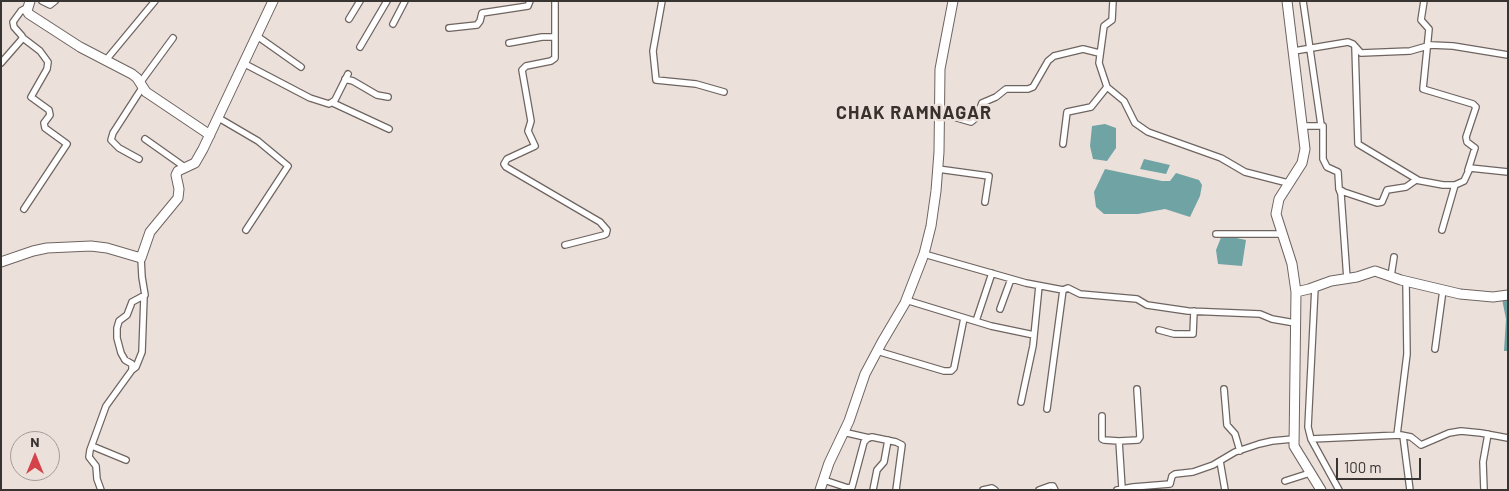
<!DOCTYPE html>
<html>
<head>
<meta charset="utf-8">
<style>
  body { margin:0 }
  #map { position:relative; width:1509px; height:491px; overflow:hidden; background:#ece0db; font-family:Barlow,sans-serif }
  canvas { display:block }
  .frame { position:absolute; inset:0; border:2px solid #383432; pointer-events:none }
  .north { position:absolute; left:10px; top:431px; width:50px; height:50px; box-sizing:border-box; background:#ece0db; border:1px solid #a49b97; border-radius:50%; rotate:0deg; font-size:14px; font-weight:700; line-height:20px; text-align:center; color:#383432 }
  .north::after { content:''; display:block; margin:auto; width:18px; height:22px; background:#d34349; clip-path:polygon(50% 0,100% 100%,50% 72%,0 100%) }
  .scale { position:absolute; left:1336px; top:458px; width:85px; height:22px; box-sizing:border-box; border:2px solid #383432; border-top:0; padding-left:6px; font-size:15px; line-height:18px; white-space:nowrap; color:#383432; -webkit-text-stroke:4px #ece0db; paint-order:stroke }
</style>
</head>
<body>
<div id="map">
<canvas width="1509" height="491"></canvas>
<div class="frame"></div>
<div class="north">N</div>
<div class="scale">100 m</div>
</div>
<script>
const c = document.querySelector('canvas').getContext('2d');
c.lineJoin = 'round';
function fill(path, color) { c.fillStyle = color; c.fill(path, 'evenodd'); }
const poly = rows => new Path2D(rows.map(r => 'M' + r).join(''));
function trace(path, color, width, dash) { c.strokeStyle = color; c.lineWidth = width; c.lineCap = dash ? 'butt' : 'round'; c.setLineDash(dash || []); c.stroke(path); }
function drawText(font, color, halo, rows, align = 'center') {
  c.font = font + ' Barlow,sans-serif'; c.lineWidth = 5; c.setLineDash([]); c.textBaseline = 'middle'; c.strokeStyle = halo; c.fillStyle = color; for (const [text, x, y, turn = 0] of rows) {
    c.save(); c.translate(x, y); c.rotate((+turn || 0) * Math.PI / 180); c.textAlign = isNaN(turn) ? turn : align; if (halo) c.strokeText(text, 0, 0); c.fillText(text, 0, 0); c.restore();
  }
}
fill(poly([
  [1105,124,1116,128,1116,148,1107,161,1093,159,1090,146,1092,126],
  [1144,159,1170,165,1166,174,1140,169],
  [1105,169,1162,181,1170,181,1176,173,1199,180,1202,185,1200,196,1190,217,1165,209,1138,214,1104,214,1096,207,1094,192],
  [1222,235,1246,240,1242,266,1218,264,1216,250],
  [1502,299,1508,299,1508,351,1504,351,1506,319]
]), '#70a3a4');
const street = poly([
  [42,1,50,5,55,1],
  [555,1,555,58,551,61,526,66,522,70,531,121,528,131,535,146,507,159,504,164,506,167,600,222,607,230,606,234,604,235,565,245],
  [662,1,653,51,656,80,696,84,724,92],
  [1113,1,1112,20,1104,26,1099,63,1107,87,1124,101,1135,123,1148,132,1221,158,1245,172,1288,183],
  [1303,1,1321,125],
  [1424,1,1421,20,1429,29,1423,89,1473,104,1476,107,1466,137,1467,142,1475,148,1468,170],
  [349,19,360,1],
  [393,24,405,1],
  [449,28,477,25,480,21,482,13,528,6,530,1],
  [257,36,301,67],
  [23,38,40,51,48,62,47,69,31,97,49,110,50,115,44,123,45,128,67,144,24,209],
  [509,43,542,37,555,37],
  [360,47,387,1],
  [1355,47,1358,144,1418,180],
  [1294,51,1348,42,1353,44,1361,53,1410,51,1431,45,1453,46,1508,55],
  [106,60,155,1],
  [1,63,22,39,22,36,14,27,13,22,21,11,28,7],
  [245,64,310,98,329,104,335,100,348,74],
  [345,79,353,81,377,95,388,97],
  [140,83,173,38],
  [333,103,389,129],
  [940,113,971,122,976,118,982,103,996,97,1006,89,1028,89,1033,87,1048,61,1054,56,1083,49,1099,53],
  [217,117,258,141,288,166,246,230],
  [1304,126,1323,126,1323,159,1327,167,1338,172,1339,189,1344,192,1377,203,1382,202,1387,190,1406,187,1416,180,1443,185,1455,185,1464,181,1470,168,1508,172],
  [145,139,186,168],
  [1063,144,1067,112,1091,107,1107,87],
  [139,159,119,148,111,140,113,133,142,88],
  [938,169,989,176,985,202],
  [1339,189,1341,194,1347,279],
  [1442,230,1455,185],
  [1216,234,1282,234],
  [924,254,1026,283,1063,290,1047,409],
  [1391,276,1394,257],
  [1315,287,1308,427,1311,439,1339,490],
  [1063,290,1068,288,1080,294,1137,299,1147,305,1188,311,1260,314,1272,319,1295,323],
  [906,300,991,326,1034,335],
  [1000,309,1011,279],
  [976,321,992,273],
  [1159,330,1174,334,1193,334,1194,311],
  [1435,349,1443,290],
  [877,351,944,371,951,371,954,368,964,318],
  [132,370,136,367,142,352,144,297],
  [1224,389,1227,425,1235,434,1240,451],
  [1021,402,1033,346,1039,286],
  [1102,416,1102,439,1104,440,1119,441],
  [843,432,869,438],
  [1397,435,1407,354,1406,281],
  [1403,436,1410,490],
  [1311,439,1401,435,1411,437,1421,445,1449,433,1461,431,1481,433,1508,438],
  [92,446,126,460],
  [1220,461,1225,490],
  [824,480,848,488,852,487,864,442,868,438,872,437,896,442,902,445,896,490],
  [1285,481,1310,473],
  [1122,488,1119,441,1138,440,1140,437,1137,389],
  [101,490,97,479,96,466,89,457,90,450,106,406,132,370,132,364,125,360,121,353,117,338,117,328,119,321,127,315,132,302,145,295,142,277,141,258],
  [873,490,877,470,884,462,888,440],
  [983,490,992,488,995,490],
  [1039,490,1050,486,1053,486,1055,490],
  [1117,490,1133,487,1170,484,1172,476,1175,474,1193,472,1213,465,1235,452,1259,444,1272,441,1293,439],
  [1484,490,1483,462,1488,434]
]);
const secondary = poly([
  [30,1,27,11,29,14,80,47,132,74,137,78,146,92,210,135],
  [1287,1,1305,149,1302,163,1279,199,1276,214,1292,264,1296,292,1294,446,1321,490],
  [1,262,33,251,47,248,91,246,107,248,141,258,150,232,178,198,179,189,176,175,178,171,195,163,203,149,273,1],
  [1296,292,1309,289,1331,281,1357,277,1375,271,1401,280,1460,294,1493,297,1508,295],
  [820,490,829,463,849,421,865,374,882,342,905,303,924,254,931,226,936,191,939,152,940,69,953,1]
]);
trace(street, '#6e6460', 8);
trace(secondary, '#6e6460', 11);
trace(street, '#fff', 5.5);
trace(secondary, '#fff', 9);
c.letterSpacing = '1px';
drawText('bold 18px', '#39312d', '#ece0db', [
  ["CHAK RAMNAGAR",914,113]
]);
c.letterSpacing = '0px';
</script>
</body>
</html>
